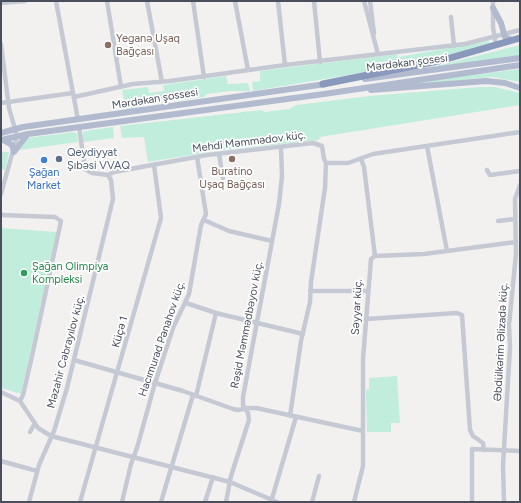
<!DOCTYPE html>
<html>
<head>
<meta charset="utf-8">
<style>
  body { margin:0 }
  #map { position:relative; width:521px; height:503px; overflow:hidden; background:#f3f1f0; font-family:Figtree,sans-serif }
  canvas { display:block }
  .frame { position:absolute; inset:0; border:2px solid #494f5d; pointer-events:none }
</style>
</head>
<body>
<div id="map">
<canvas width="521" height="503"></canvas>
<div class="frame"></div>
</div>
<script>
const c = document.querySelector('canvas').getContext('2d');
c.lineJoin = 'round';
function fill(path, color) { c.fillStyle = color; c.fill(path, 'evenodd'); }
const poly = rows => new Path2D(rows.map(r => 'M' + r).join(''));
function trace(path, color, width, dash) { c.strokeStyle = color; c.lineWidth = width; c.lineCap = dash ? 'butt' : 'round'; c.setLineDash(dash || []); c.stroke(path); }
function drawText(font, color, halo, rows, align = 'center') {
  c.font = font + ' Figtree,sans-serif'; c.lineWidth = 3.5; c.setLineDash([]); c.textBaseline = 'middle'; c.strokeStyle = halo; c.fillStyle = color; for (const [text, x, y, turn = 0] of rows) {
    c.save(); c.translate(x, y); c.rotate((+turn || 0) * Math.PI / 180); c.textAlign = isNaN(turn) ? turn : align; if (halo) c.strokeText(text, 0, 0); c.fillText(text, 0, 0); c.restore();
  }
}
fill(poly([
  [489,41,489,43,443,57,378,70,253,91,252,82,260,81,260,71,397,54,398,57],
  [520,45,520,56,400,71,441,65],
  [520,69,520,82,492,77,419,84,409,83],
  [226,76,228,84,248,83,250,91,230,91,207,94,204,97,155,103,126,110,122,90,148,87,149,93,164,91,163,85],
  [479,87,495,87,520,93,520,105,320,137,319,140,216,151,148,162,144,137,122,138,120,126,261,110,265,112,289,109,296,105,369,96],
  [113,127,114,138,83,142,82,134,84,131],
  [74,132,77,134,78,142,20,150,27,138],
  [1,152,9,152,5,170,1,169],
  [1,228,57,232,21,394,1,388],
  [397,376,400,423,391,423,391,432,367,432,366,390,369,389,369,378]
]), '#c1eedc');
trace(poly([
  [56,1,78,120],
  [107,1,121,87],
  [147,1,162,82],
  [193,1,204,77],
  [235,1,248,70],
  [278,1,285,65],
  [314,1,320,62],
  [364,1,378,54],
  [370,1,374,33],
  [493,1,493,27,496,45],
  [1,3,25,1],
  [451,17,454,46],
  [1,44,9,108,17,136,1,194],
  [74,97,133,84,170,81,285,65,465,44,520,30],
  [1,103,73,93],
  [427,146,447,251],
  [219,154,223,178],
  [361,159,364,167,375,256],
  [487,170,490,175,520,171],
  [108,175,114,172,207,155,313,143,322,146,324,159,326,163,348,163,373,154,520,132],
  [1,215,55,217,61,221,32,356,23,395,20,401],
  [204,220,229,231,272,241],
  [498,221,515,219],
  [310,291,367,291],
  [186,303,216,313,303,334],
  [366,319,457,313,462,315,470,430,473,436,483,443,484,450],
  [74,360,183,391,233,409,238,410,249,408,256,408,363,431],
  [1,392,20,401,38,428,51,436,230,482,277,502],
  [196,396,216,313],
  [290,416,301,341,310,302,311,282,325,188,326,163],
  [30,432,35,423],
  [1,461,37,471],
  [29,502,39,465,54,431,67,388,113,199,111,180,108,175,92,173,85,169,79,127],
  [80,502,161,218,154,165],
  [122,502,131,464,137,448,155,383,173,328,189,294,201,225,206,214,197,157],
  [161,502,193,395],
  [205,502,213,477],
  [226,502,231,476,249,420,248,413,243,405,243,397,279,204,282,176,281,147],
  [271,502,296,417],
  [312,502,319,476],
  [354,502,363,466,363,359,371,259,375,256,424,254,516,242],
  [472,502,472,449,520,451],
  [504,502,503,465,510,347,509,325,516,254,515,199,520,185]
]), '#c5c9d4', 4.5);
trace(poly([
  [493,8,501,23,505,37,512,40],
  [365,79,520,58],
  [371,90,486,81,505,83,520,88],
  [1,133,23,127,326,84],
  [1,140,28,134,324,94,520,65],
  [3,140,12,145,14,152],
  [14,152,27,135]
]), '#b1bace', 6);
trace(poly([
  [323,84,443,60,520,38]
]), '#8a98bc', 7);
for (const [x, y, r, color] of [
  [108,45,4,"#8d6e63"],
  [59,159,4,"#5c6f8a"],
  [232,159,4,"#8d6e63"],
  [44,160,4,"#3f7fe0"],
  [24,273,4,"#2e9e5b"]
]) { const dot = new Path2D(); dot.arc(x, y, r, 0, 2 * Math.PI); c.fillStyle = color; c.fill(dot); trace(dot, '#fff', 1.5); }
drawText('11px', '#785e54', '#fff', [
  ["Yeganə Uşaq",116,39],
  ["Bağçası",116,52],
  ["Buratino",232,172,"center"],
  ["Uşaq Bağçası",232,185,"center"]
], 'left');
drawText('11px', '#494f5d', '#fff', [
  ["Mərdəkan şosesi",407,63,-7],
  ["Mərdəkan şossesi",155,99,-9],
  ["Mehdi Məmmədov küç.",249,142,-7],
  ["Səyyar küç.",357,307,-87],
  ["Rəşid Məmmədbəyov küç.",247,325,-79],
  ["Küçə 1",120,332,-74],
  ["Hacımurad Pənahov küç.",162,339,-71],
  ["Əbdülkərim Əlizadə küç.",501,342,-87],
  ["Məzahir Cəbrayılov küç.",66,352,-75]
]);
drawText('11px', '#4e5e75', '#fff', [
  ["Qeydiyyat",67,153],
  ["Şıbəsi VVAQ",67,166]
], 'left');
drawText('11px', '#366cbe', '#fff', [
  ["Şağan",44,173],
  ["Market",44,186]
]);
drawText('11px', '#27864d', '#fff', [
  ["Şağan Olimpiya",32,267],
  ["Kompleksi",32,280]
], 'left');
</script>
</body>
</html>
